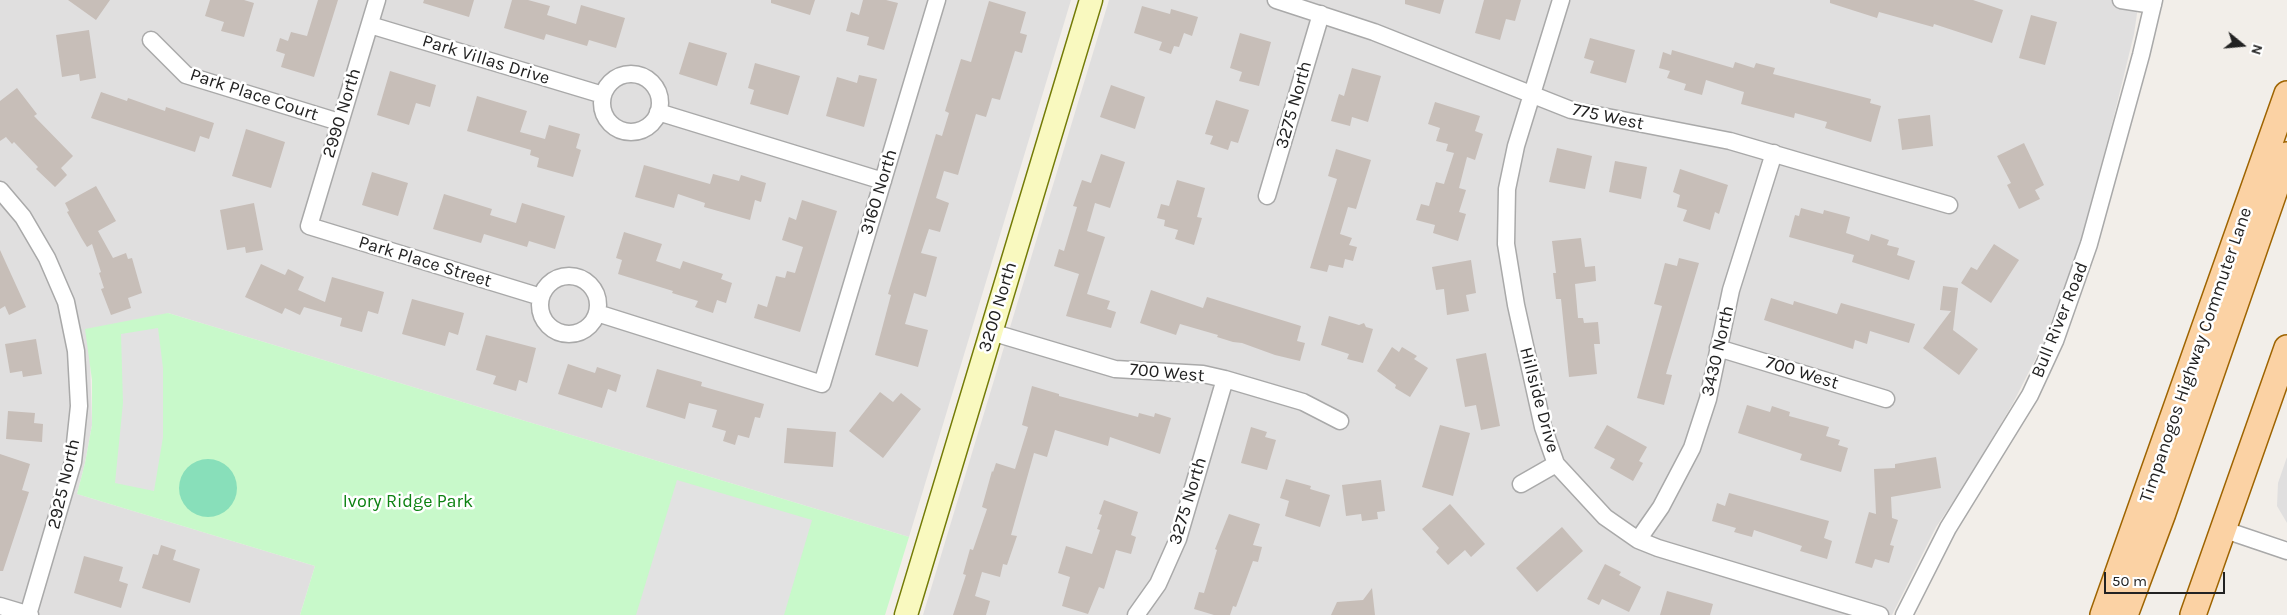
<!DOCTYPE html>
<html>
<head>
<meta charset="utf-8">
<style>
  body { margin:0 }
  #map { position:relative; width:2287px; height:615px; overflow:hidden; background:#f2eee9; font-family:Karla,sans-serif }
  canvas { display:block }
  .north { position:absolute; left:2217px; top:20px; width:50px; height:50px; -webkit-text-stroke:4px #fff; paint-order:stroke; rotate:107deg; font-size:14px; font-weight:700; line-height:20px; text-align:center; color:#222 }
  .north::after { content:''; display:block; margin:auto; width:18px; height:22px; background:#222; clip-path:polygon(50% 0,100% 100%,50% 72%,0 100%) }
  .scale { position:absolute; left:2104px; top:572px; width:121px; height:22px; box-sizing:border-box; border:2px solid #222; border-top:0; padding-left:6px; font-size:15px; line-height:18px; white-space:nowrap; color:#222; -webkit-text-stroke:4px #fff; paint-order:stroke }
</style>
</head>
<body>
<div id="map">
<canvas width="2287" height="615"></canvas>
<div class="north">N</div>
<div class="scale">50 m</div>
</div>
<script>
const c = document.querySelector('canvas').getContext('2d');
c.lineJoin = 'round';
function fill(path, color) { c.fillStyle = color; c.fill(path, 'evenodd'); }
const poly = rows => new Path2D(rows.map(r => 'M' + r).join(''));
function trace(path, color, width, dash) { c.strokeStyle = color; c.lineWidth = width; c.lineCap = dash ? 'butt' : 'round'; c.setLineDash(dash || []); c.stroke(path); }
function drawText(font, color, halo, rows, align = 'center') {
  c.font = font + ' Karla,sans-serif'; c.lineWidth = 5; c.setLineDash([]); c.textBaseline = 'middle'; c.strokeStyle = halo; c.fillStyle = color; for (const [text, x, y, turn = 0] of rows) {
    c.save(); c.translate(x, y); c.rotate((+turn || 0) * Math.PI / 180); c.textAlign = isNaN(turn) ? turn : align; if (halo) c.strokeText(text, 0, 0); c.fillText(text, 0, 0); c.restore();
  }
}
fill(poly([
  [0,0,1071,0,909,537,168,313,90,359,92,425,85,463,77,494,315,566,300,615,0,615],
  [1109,0,2139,0,2134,34,2113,120,2079,247,2044,342,2012,405,1966,483,1936,527,1892,615,923,615],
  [2287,457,2287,523,2277,506,2278,483]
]), '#e0dfdf');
fill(poly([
  [168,313,909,537,885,615,300,615,315,566,77,494,85,463,92,425,92,380,85,329]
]), '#c8f9ca');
fill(poly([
  '179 488a29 29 0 1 1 58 0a29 29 0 1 1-58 0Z'
]), '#88dfba');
fill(poly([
  [158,328,163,368,163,437,154,491,115,483,123,403,121,334],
  [677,480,812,520,784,615,636,615]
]), '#e2e2e2');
fill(poly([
  [68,0,110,0,96,20],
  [210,0,244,0,254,3,244,37,221,31,224,22,205,16],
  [318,0,338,0,314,77,281,67,285,54,276,51,280,38,288,41,291,32,307,36],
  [424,0,474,0,469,17,423,3],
  [512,0,528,0,550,6,547,15,576,24,581,5,625,18,616,48,589,40,587,46,546,34,544,40,504,28],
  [771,0,815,0,810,15,771,3],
  [863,0,886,0,898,3,884,50,867,45,869,37,846,31,851,12,859,15],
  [1405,0,1444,0,1440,14,1405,4],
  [1484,0,1521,0,1515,21,1506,19,1500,40,1475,33],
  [1830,0,1973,0,2003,10,1992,43,1934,24,1933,27,1879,12,1877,18,1830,3],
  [989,1,1026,12,1020,33,1027,35,1022,53,1015,51,1000,100,992,98,986,117,976,114,958,175,944,171,936,198,949,203,940,232,929,229,921,253,937,257,926,297,914,293,905,324,928,330,918,367,875,355,891,295,888,294,936,134,942,136,949,113,945,111,961,59,971,62],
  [1142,6,1170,14,1171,9,1198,17,1192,36,1184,33,1179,47,1174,46,1171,54,1159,50,1162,42,1134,33],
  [2031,15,2057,22,2045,65,2019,58],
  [89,30,96,78,80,81,79,74,62,77,56,35],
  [1240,33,1271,42,1259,86,1239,81,1242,72,1230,68],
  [1590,38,1635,50,1626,83,1590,73,1594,61,1584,58],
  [689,42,727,53,717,86,679,74],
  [1672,50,1733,68,1735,62,1754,68,1756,63,1775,68,1773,74,1871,99,1870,103,1881,106,1871,142,1825,128,1827,122,1795,113,1794,118,1741,104,1744,92,1706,80,1702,95,1684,90,1686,84,1667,78,1670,71,1659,68,1663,52,1671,55],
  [755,63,800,76,788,115,750,104,754,90,748,88],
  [1352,68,1381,76,1368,122,1352,117,1350,126,1331,121,1339,94,1344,96],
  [390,71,436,85,430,107,416,103,409,125,377,115],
  [859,75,877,79,864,127,826,116,837,77,857,83],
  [1111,85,1145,97,1135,129,1100,117],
  [17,88,37,114,34,116,73,156,61,168,67,175,55,187,36,169,38,167,14,142,12,144,6,137,0,141,0,101],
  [101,92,127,101,128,98,165,111,166,107,214,123,209,139,200,136,195,152,91,118],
  [477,96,527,111,520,132,545,139,549,125,580,134,576,148,581,150,573,177,537,167,539,158,530,155,531,150,467,131],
  [1216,100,1249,110,1238,143,1231,141,1228,150,1210,144,1213,136,1205,134],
  [1435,102,1480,116,1475,131,1483,134,1475,160,1467,157,1459,188,1466,190,1459,212,1466,214,1458,241,1433,233,1435,225,1416,220,1421,204,1429,206,1436,182,1444,184,1454,153,1446,151,1448,144,1436,141,1440,128,1428,124],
  [1930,115,1933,146,1902,150,1898,119],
  [246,129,285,142,271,188,232,176],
  [2024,143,2044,185,2035,190,2040,199,2019,209,2007,185,2011,183,1997,156],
  [1557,148,1592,156,1585,189,1549,182],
  [1336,149,1371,160,1356,209,1348,207,1340,234,1352,238,1349,245,1357,247,1353,261,1345,259,1343,268,1329,265,1327,272,1310,268,1337,179,1328,176],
  [1101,154,1125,162,1110,208,1095,203,1087,231,1105,237,1087,294,1110,301,1107,309,1116,312,1111,328,1066,316,1079,274,1054,266,1059,249,1064,251,1077,207,1073,206,1082,180,1091,183],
  [1615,161,1647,167,1641,199,1609,192],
  [644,165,710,184,713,174,739,181,741,175,766,183,761,202,755,200,750,220,704,207,705,203,678,194,674,208,635,197],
  [1680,169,1728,185,1719,214,1715,212,1710,230,1683,221,1687,210,1677,207,1680,195,1673,192],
  [372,172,408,183,398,216,362,205],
  [1177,180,1205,188,1197,217,1202,218,1194,245,1175,239,1178,230,1164,226,1165,220,1157,218,1161,204,1169,206],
  [96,186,116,221,98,231,113,258,126,253,128,259,132,258,142,293,128,298,131,308,111,315,101,289,104,288,99,273,101,272,92,244,87,247,82,239,67,212,69,211,65,203],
  [444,194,492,209,490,215,516,223,522,203,565,216,555,249,529,241,527,247,484,234,481,243,433,229],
  [802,200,837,211,800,332,754,318,758,304,767,307,776,276,785,278,787,271,795,273,803,247,782,240,789,217,796,220],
  [254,203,263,250,246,253,245,247,227,250,220,210],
  [1801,208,1823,214,1824,210,1850,217,1846,233,1869,241,1871,234,1889,240,1887,245,1899,248,1897,255,1915,261,1909,280,1852,262,1854,255,1789,237,1795,215,1799,216],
  [624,232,662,244,656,261,680,269,683,261,723,274,721,279,732,283,726,303,717,300,713,313,695,307,698,301,672,293,673,291,618,274,622,260,616,258],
  [1581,238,1585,267,1595,266,1596,281,1575,284,1578,318,1583,318,1584,323,1598,322,1600,344,1594,344,1597,374,1569,377,1561,299,1556,299,1553,273,1556,273,1552,241],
  [1994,244,2019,260,1991,303,1961,283,1971,267,1977,270],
  [0,250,26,307,9,315,5,306,0,309],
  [1679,258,1699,263,1666,374,1672,375,1664,405,1637,398,1662,306,1654,304,1665,263,1677,266],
  [1471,260,1476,293,1466,295,1469,311,1447,315,1444,289,1436,290,1432,267],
  [261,264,285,275,288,269,304,277,298,290,325,302,332,277,384,292,378,314,368,311,362,332,340,326,342,318,304,307,300,315,285,308,282,314,245,297],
  [1943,286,1958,288,1953,330,1978,349,1959,375,1923,348,1951,311,1940,310],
  [1151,290,1203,308,1207,297,1301,326,1297,341,1305,343,1300,361,1275,355,1242,343,1233,342,1217,337,1218,335,1180,324,1176,335,1140,323],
  [1771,298,1793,305,1794,301,1837,314,1841,303,1915,324,1909,343,1870,331,1867,344,1855,340,1853,349,1764,320],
  [412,299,464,313,458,335,449,332,445,346,402,334],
  [1329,316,1359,325,1364,323,1366,327,1373,329,1363,363,1347,359,1349,354,1321,345],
  [486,335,536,348,527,383,519,380,516,391,493,384,496,376,476,370],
  [36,339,42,374,23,377,22,371,10,373,5,344],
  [1392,347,1399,352,1402,347,1417,356,1414,359,1428,368,1410,397,1395,388,1396,385,1377,371],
  [1486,353,1500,426,1481,430,1476,405,1465,407,1456,359],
  [568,364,595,373,597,367,621,375,616,392,608,389,602,408,558,394],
  [657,369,702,382,701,386,764,404,760,418,755,417,749,438,738,435,735,445,723,441,726,431,712,427,717,410,689,403,685,419,646,407],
  [1032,386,1059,394,1059,396,1138,417,1139,413,1154,417,1155,413,1171,418,1160,454,1110,437,1108,446,1055,430,1047,457,1034,453,1011,535,1017,536,1007,565,1003,564,1000,577,982,572,975,596,990,601,986,615,953,615,966,575,963,574,970,549,973,550,987,509,982,507,992,471,993,472,996,463,1015,469,1028,427,1022,425],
  [880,392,893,402,901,393,921,409,883,458,849,431],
  [1747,405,1770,412,1772,406,1790,412,1789,416,1829,427,1826,436,1840,440,1838,445,1848,448,1841,472,1800,460,1802,454,1738,433],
  [8,411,35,413,34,423,43,424,42,442,6,439],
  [1440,425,1470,433,1453,496,1422,487],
  [1607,425,1647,447,1639,461,1643,463,1633,481,1610,468,1615,459,1594,448],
  [1251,427,1267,432,1265,437,1276,440,1267,470,1241,463],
  [787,428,836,432,833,467,784,463],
  [0,454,30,464,22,490,29,492,3,571,0,571],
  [1936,457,1941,488,1891,497,1892,518,1898,520,1890,545,1894,546,1889,563,1875,559,1872,568,1855,563,1869,512,1876,514,1874,469,1895,468,1895,464],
  [1286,479,1311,486,1310,489,1330,495,1320,527,1285,516,1289,501,1280,498],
  [1381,480,1385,511,1377,512,1378,519,1362,521,1361,514,1346,516,1342,485],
  [1729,493,1829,521,1824,538,1832,541,1827,559,1800,551,1802,546,1754,530,1752,537,1734,532,1736,528,1712,521,1717,503,1725,506],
  [1104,500,1138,512,1131,535,1136,537,1131,554,1116,550,1104,589,1099,587,1088,614,1062,606,1070,577,1058,573,1066,546,1092,554,1100,530,1097,529,1102,515,1099,514],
  [1450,504,1485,544,1471,557,1465,550,1448,565,1436,552,1439,548,1422,529],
  [1229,514,1260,524,1253,545,1262,547,1258,562,1253,561,1236,607,1233,606,1230,615,1214,615,1194,609,1199,592,1204,593,1217,550,1215,549],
  [1562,527,1583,551,1537,592,1516,568],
  [161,545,176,550,173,560,200,569,190,603,142,588,153,554,158,555],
  [84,556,123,567,119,581,128,584,121,608,74,593],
  [1605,564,1621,572,1619,575,1641,587,1629,612,1602,599,1599,605,1587,599],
  [1372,588,1375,615,1331,615,1337,602,1363,600],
  [1667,591,1713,604,1710,615,1660,615]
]), '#c7beb8');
const street = poly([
  [377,0,309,226,541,297],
  [1276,0,1374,32,1571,110,1730,141,1949,205],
  [1561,0,1516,146,1507,189,1506,244,1516,305,1543,427,1556,464,1605,517,1638,540,1658,548,1880,615],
  [2121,0,2153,5],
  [370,25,603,95],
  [151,40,186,75,339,122],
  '602 103a29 29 0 1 1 58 0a29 29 0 1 1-58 0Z',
  [658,112,883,181],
  [0,190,23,217,47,258,66,302,76,351,79,406,73,462,28,615],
  [1267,196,1321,14],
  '540 305a29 29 0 1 1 58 0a29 29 0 1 1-58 0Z',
  [597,313,822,384,937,0],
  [991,332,1115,369,1203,374,1225,379,1303,402,1340,421],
  [1718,348,1886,399],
  [1521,484,1556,464],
  [2225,530,2287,551],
  [1638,540,1661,507,1692,448,1708,399,1731,290,1774,153],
  [0,606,30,615],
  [1136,615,1158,584,1178,539,1225,379],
  [1904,615,1948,528,2030,395,2055,341,2089,244,2141,55,2154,0]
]);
const secondary = poly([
  [906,615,1091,0]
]);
const primary = poly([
  [2103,615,2287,94],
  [2125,615,2163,513,2287,155],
  [2193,615,2287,348]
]);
trace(street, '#a9a9a9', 19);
trace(secondary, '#737b06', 25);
trace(primary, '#9e6401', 28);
trace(street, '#fff', 16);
trace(secondary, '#f9f9bf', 22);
trace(primary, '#fbd2a4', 25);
drawText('18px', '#222', '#fff', [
  ["Park Villas Drive",486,60,17],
  ["Park Place Court",254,95,18],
  ["3275 North",1294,105,-74],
  ["2990 North",342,113,-73],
  ["775 West",1608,117,12],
  ["3160 North",879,192,-73],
  ["Park Place Street",425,262,17],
  ["3200 North",998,307,-73],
  ["Bull River Road",2060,320,-68],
  ["3430 North",1718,351,-77],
  ["Timpanogos Highway Commuter Lane",2196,355,-71],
  ["700 West",1167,373,5],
  ["700 West",1802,373,17],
  ["Hillside Drive",1539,400,75],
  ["2925 North",64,484,-77],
  ["3275 North",1188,501,-73]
]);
drawText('18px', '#0d8212', '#fff', [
  ["Ivory Ridge Park",408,502]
]);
</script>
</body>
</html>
